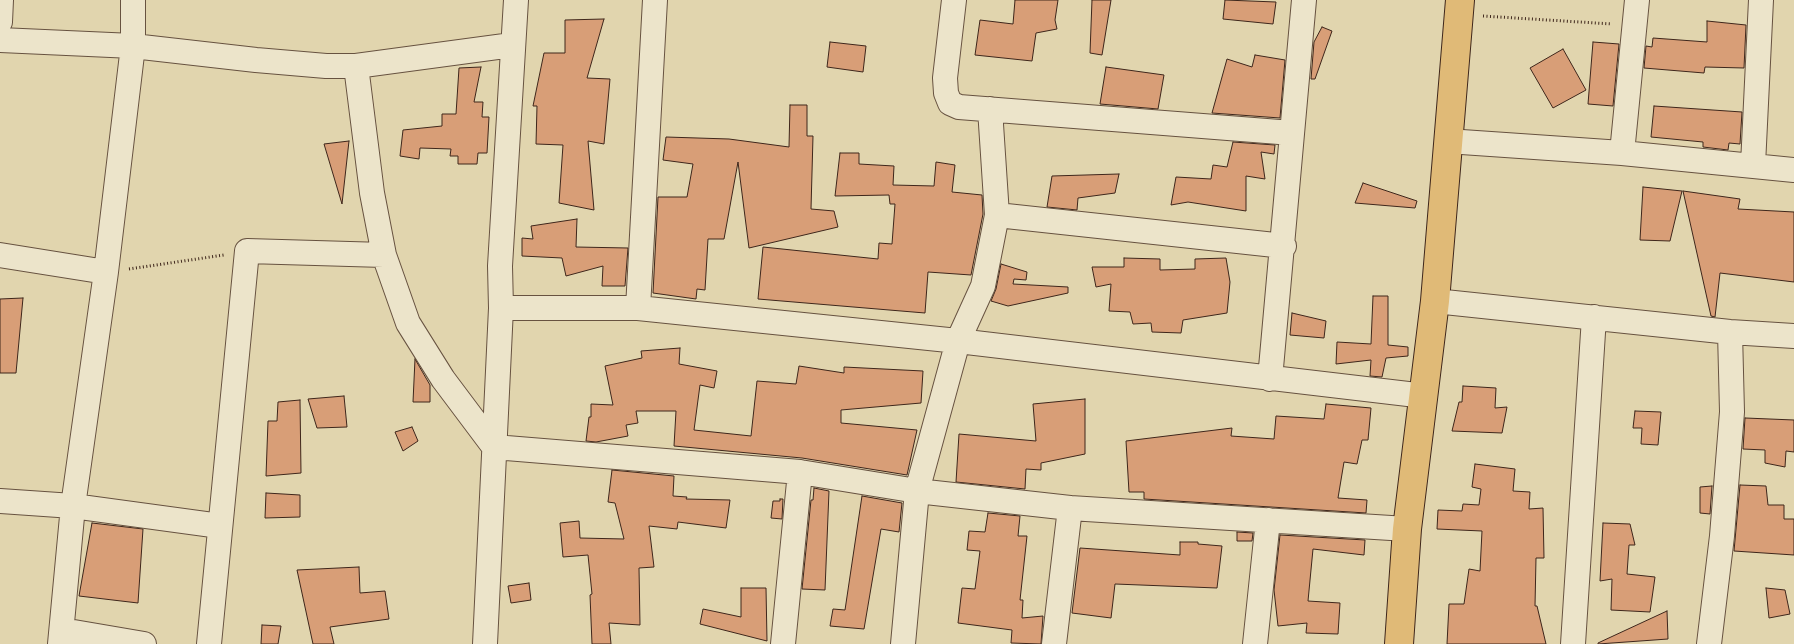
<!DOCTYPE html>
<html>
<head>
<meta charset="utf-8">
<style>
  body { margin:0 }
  canvas { display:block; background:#e1d5ae }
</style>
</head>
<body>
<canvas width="1794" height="644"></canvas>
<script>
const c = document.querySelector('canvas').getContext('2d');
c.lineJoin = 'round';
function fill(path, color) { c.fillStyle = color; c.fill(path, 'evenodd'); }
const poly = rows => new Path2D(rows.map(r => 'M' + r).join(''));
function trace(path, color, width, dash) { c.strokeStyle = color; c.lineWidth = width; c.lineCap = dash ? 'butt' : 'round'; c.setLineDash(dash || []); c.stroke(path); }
const building = poly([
  [1015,0,1058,0,1055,20,1057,29,1036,33,1032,61,975,55,980,20,1013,24,1015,0],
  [1092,0,1111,0,1102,55,1090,53,1092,0],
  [1225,0,1276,2,1273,24,1223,19,1225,0],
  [604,19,587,78,610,79,604,144,588,141,594,210,559,203,563,145,536,144,537,106,533,106,544,53,565,53,565,20,604,19],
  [1707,21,1746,25,1744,68,1705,67,1704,73,1644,68,1646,46,1652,47,1653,38,1707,42,1707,21],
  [1322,27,1332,31,1315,79,1311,79,1314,42,1322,27],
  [830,42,866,46,863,72,827,67,830,42],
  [1593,42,1619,44,1613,106,1588,104,1593,42],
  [1563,49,1586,90,1553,108,1530,68,1563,49],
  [1255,55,1285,60,1280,118,1212,113,1227,59,1252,67,1255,55],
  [481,67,474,102,483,102,482,117,489,117,487,153,478,153,477,164,458,164,458,156,450,156,451,149,420,148,419,159,400,156,403,130,442,126,442,114,456,114,459,68,481,67],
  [1106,67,1164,75,1158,109,1100,104,1106,67],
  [790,105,807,105,807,136,813,136,811,209,834,211,838,227,749,248,738,162,724,239,708,239,705,290,697,289,696,299,653,293,658,197,687,197,693,164,663,160,666,137,729,139,789,147,790,105],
  [1654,106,1742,112,1740,144,1729,143,1728,150,1703,147,1703,142,1651,137,1654,106],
  [349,141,342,204,324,144,349,141],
  [1233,142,1275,145,1274,154,1261,152,1265,179,1246,176,1246,211,1188,202,1171,205,1176,177,1211,179,1213,165,1227,167,1233,142],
  [840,153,859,153,859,164,894,166,893,185,934,186,936,162,955,165,952,192,982,195,983,214,971,275,928,272,925,313,758,299,763,247,878,259,879,243,892,244,895,204,890,204,889,195,835,196,840,153],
  [1119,174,1115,193,1078,198,1077,210,1047,207,1052,176,1119,174],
  [1363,183,1417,201,1415,208,1355,203,1363,183],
  [1643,187,1682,191,1670,241,1640,240,1643,187],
  [1683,191,1740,199,1738,209,1794,212,1794,282,1720,273,1715,317,1711,316,1683,191],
  [577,219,576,247,628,248,625,286,602,286,603,266,566,276,562,258,522,256,522,238,533,239,531,226,577,219],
  [1124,258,1160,259,1160,270,1195,269,1195,259,1226,258,1230,282,1227,313,1183,320,1181,333,1152,332,1151,323,1133,324,1130,312,1109,311,1111,284,1096,287,1092,267,1124,267,1124,258],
  [1001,264,1027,272,1026,280,1014,279,1013,284,1068,287,1068,293,1008,306,991,301,996,289,1001,264],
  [1373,296,1388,296,1388,345,1408,347,1408,356,1386,358,1382,377,1370,376,1371,360,1336,364,1337,342,1371,344,1373,296],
  [23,298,16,373,0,373,0,299,23,298],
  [1292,313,1326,321,1324,338,1290,335,1292,313],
  [680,348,679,364,717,371,714,388,700,385,694,430,751,436,757,381,796,384,799,366,844,373,844,367,923,371,921,403,841,410,841,423,917,430,907,475,802,458,674,446,676,411,636,411,638,423,626,425,628,436,596,442,586,441,589,417,591,417,591,404,613,405,605,366,642,358,641,351,680,348],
  [415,359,430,385,430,402,413,402,415,359],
  [1463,386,1496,388,1495,408,1507,407,1502,433,1452,431,1459,402,1462,402,1463,386],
  [344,396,347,427,317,428,308,399,344,396],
  [1085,399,1085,454,1041,463,1041,470,1026,469,1025,489,956,482,959,434,1036,441,1033,404,1085,399],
  [300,400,301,473,266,476,268,421,277,421,278,402,300,400],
  [1326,404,1371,408,1368,440,1362,440,1357,464,1344,462,1338,498,1367,500,1366,513,1144,499,1144,492,1129,492,1126,441,1232,428,1231,436,1274,439,1276,416,1324,419,1326,404],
  [1635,411,1661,412,1658,445,1641,444,1642,428,1633,428,1635,411],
  [1745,418,1794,420,1794,452,1786,451,1785,467,1765,463,1765,450,1743,449,1745,418],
  [412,427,418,441,403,451,395,432,412,427],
  [1475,464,1515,469,1513,491,1530,492,1529,509,1543,508,1544,558,1536,558,1535,606,1537,606,1546,644,1447,644,1449,604,1464,604,1469,569,1480,571,1482,531,1437,529,1438,510,1462,511,1463,504,1479,505,1481,489,1472,487,1475,464],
  [612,470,674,476,673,496,687,497,686,499,730,500,726,528,678,522,677,529,649,526,654,567,639,568,640,625,609,623,611,644,592,644,590,595,592,594,588,555,563,557,560,523,579,521,580,538,624,539,615,503,608,502,612,470],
  [1740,485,1766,486,1768,505,1784,505,1784,519,1794,519,1794,555,1734,551,1740,485],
  [1712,486,1710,514,1700,513,1700,487,1712,486],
  [814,488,829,491,825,590,802,589,811,500,813,500,814,488],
  [266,493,300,495,300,517,265,518,266,493],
  [862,496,902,503,899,532,881,529,864,629,830,626,833,609,845,610,862,496],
  [780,499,783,499,782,519,771,518,773,501,780,501,780,499],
  [988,513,1020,516,1018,536,1027,536,1020,600,1023,600,1022,618,1043,616,1041,644,1011,643,1012,630,958,623,962,588,975,589,980,551,967,550,969,531,985,532,988,513],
  [92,523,143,529,138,603,79,596,92,523],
  [1603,523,1630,524,1635,545,1629,545,1627,574,1655,577,1650,612,1611,610,1612,579,1600,581,1603,523],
  [1237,532,1253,533,1252,541,1237,541,1237,532],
  [1280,535,1365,540,1364,555,1313,549,1308,601,1340,603,1338,634,1306,633,1307,623,1278,626,1274,590,1280,535],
  [1180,542,1198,542,1198,544,1222,546,1217,588,1115,584,1111,618,1072,613,1080,548,1180,555,1180,542],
  [359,567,360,593,385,591,389,619,330,627,334,644,313,644,297,570,359,567],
  [529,583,531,600,511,603,508,586,529,583],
  [741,588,766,588,767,641,700,624,703,609,741,617,741,588],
  [1766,588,1785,590,1790,614,1769,618,1766,588],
  [1667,611,1668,639,1598,644,1598,643,1667,611],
  [262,625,281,626,278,644,261,644,262,625]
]);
fill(building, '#d89e77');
trace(building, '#3e261b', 1);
const minor = poly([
  [954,0,945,78,946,93,950,103,959,107,1292,133],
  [0,22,1,0],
  [0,40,133,46,256,60,326,66,356,66,512,45],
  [356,66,372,193,384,255,408,323,443,379,494,447,800,472,917,491,1070,508,1407,529],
  [1447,141,1622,153,1794,170],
  [1622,153,1637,0],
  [1753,165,1761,0],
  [997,215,1284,246],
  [0,255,106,272],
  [1435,301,1730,332,1794,336],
  [501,308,638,308,958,341,1425,396],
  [638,308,655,0],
  [1270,379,1304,0],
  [0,501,73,506,220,526],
  [62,630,144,644],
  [60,644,73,506,106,272,133,46,133,0],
  [209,644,247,251,384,255],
  [485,644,501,308,500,266,516,0],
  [783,644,800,472],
  [903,644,917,491,958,341,983,286,997,215,990,109],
  [1054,644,1070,508],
  [1255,644,1268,520],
  [1573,644,1594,317],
  [1709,644,1722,536,1732,412,1730,332]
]);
const major = poly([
  [1399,644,1407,529,1435,301,1460,0]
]);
trace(minor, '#675240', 26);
trace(major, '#3e261b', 30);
trace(poly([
  [1483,16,1612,24],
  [129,269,224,255]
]), '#3e261b', 3, [1, 2.5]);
trace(minor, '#ece4ca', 24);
trace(major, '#e0ba77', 28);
</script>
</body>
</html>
